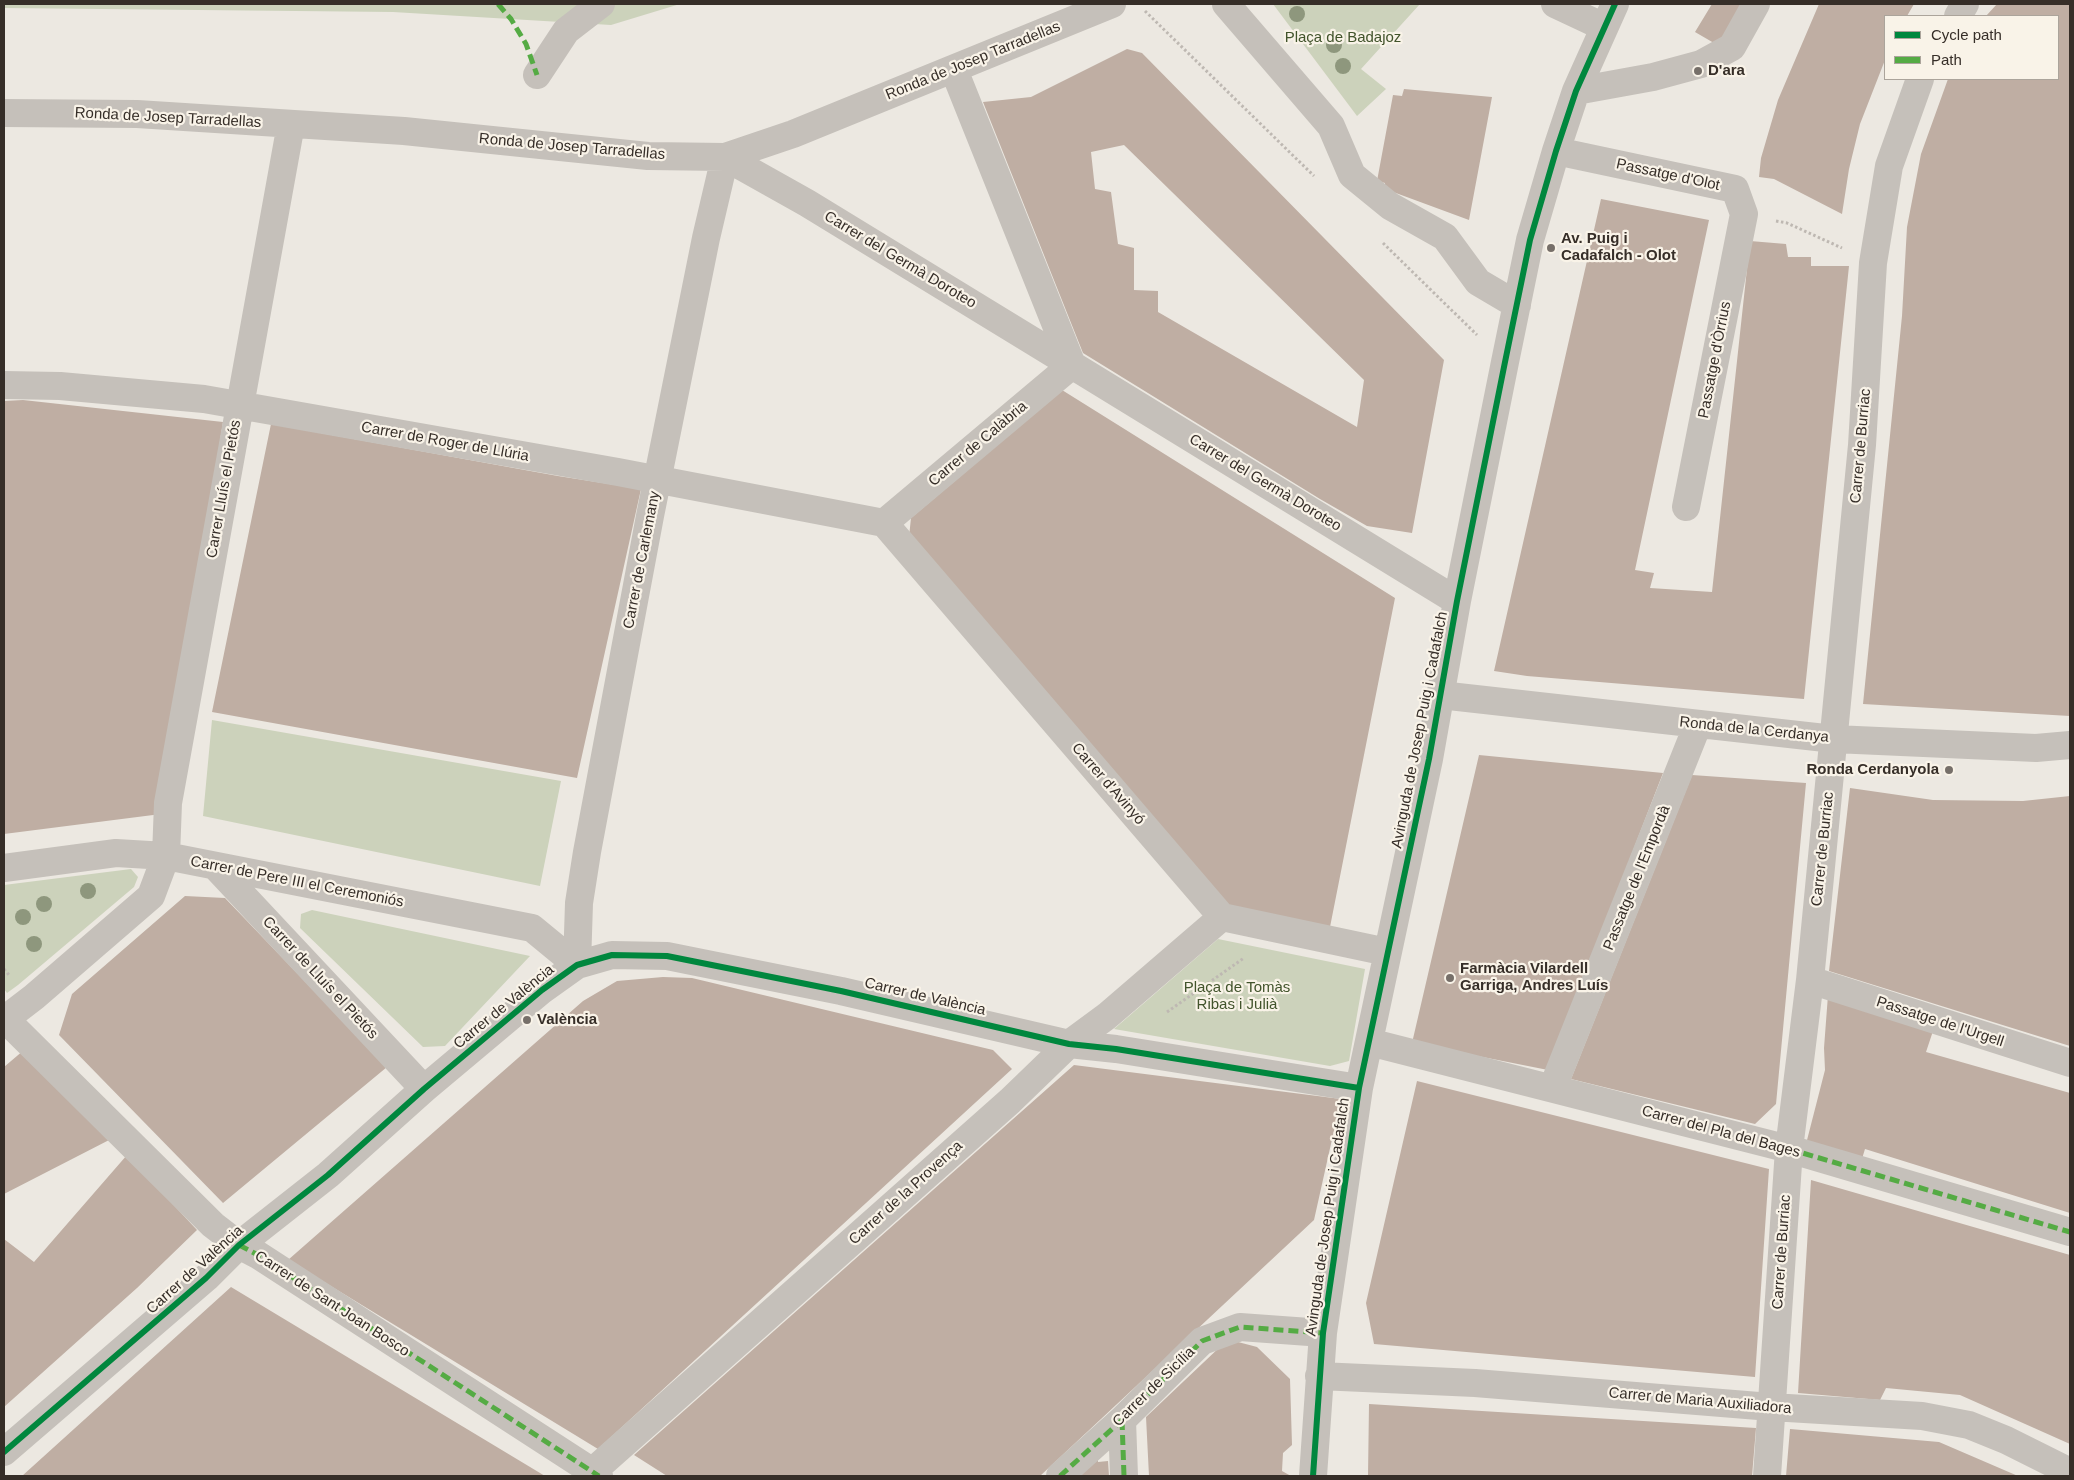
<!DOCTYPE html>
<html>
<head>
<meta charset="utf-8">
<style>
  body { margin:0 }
  #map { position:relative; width:2074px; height:1480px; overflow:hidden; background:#ece8e1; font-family:Arial,sans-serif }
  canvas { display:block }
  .frame { position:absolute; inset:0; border:5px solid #362e28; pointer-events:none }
  .legend { position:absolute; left:1884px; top:15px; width:175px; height:65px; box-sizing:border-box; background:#f9f3e8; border:1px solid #aba49b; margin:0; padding:6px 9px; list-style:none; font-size:15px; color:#362e28 }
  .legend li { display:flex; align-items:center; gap:10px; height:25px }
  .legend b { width:25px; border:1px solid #aba49b }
</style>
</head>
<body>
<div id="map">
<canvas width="2074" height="1480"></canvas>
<div class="frame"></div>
<ul class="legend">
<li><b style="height:6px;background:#00873e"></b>Cycle path</li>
<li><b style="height:6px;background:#55ab44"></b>Path</li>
</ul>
</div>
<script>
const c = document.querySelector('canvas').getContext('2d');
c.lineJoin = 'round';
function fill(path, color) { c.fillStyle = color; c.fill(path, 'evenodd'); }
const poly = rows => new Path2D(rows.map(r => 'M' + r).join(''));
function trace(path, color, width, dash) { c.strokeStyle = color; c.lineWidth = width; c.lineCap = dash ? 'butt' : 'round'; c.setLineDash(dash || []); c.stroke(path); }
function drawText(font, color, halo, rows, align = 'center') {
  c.font = font + ' Arial,sans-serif'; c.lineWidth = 4.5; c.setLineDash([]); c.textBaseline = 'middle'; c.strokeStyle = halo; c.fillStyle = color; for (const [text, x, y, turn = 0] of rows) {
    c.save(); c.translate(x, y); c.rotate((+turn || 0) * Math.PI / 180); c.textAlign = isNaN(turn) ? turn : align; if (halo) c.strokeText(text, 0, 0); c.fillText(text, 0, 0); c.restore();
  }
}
fill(poly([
  [4,4,680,4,611,25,393,12,4,8],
  [1273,4,1420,4,1361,69,1386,89,1357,116],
  [212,720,561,781,540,886,203,816],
  [131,869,138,877,134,887,18,985,7,993,4,989,4,885],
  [312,910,530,956,445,1046,423,1047,300,928,301,914],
  [1218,939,1365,969,1349,1061,1330,1066,1114,1029]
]), '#ccd2bb');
fill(poly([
  [1712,4,1752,4,1726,50,1695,32],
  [1819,4,1914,4,1907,16,1885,16,1885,60,1860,124,1849,169,1842,214,1774,179,1759,177,1761,158,1778,100],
  [1997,4,2070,4,2070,716,1863,704,1902,316,1907,227,1921,154,1948,79,2058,79,2058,16,1986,16],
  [1127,49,1142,53,1444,360,1412,533,1367,526,1320,499,1083,353,983,102,1031,97],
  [1124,145,1364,380,1357,427,1158,312,1158,291,1134,290,1134,248,1118,244,1111,192,1095,189,1091,152],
  [1404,89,1492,97,1469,220,1385,189,1385,183,1377,181,1393,95,1402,96],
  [1601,199,1709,220,1635,570,1654,573,1650,588,1712,592,1750,241,1786,244,1788,257,1811,257,1811,266,1849,266,1804,699,1527,676,1494,671],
  [1062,390,1395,598,1330,927,1228,907,909,537,911,518],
  [23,400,223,422,161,814,4,834,4,401],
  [271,424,558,476,641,489,577,778,212,712],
  [1479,755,1663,773,1548,1070,1412,1043],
  [1692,775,1806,783,1776,1104,1755,1124,1571,1079],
  [1850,788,1933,800,2023,801,2070,796,2070,1046,1829,971],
  [185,896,225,898,387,1067,223,1203,59,1035,72,994],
  [663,977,692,978,993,1050,1012,1069,598,1449,288,1260,583,1001,617,981],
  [1828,995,1934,1028,1926,1052,2070,1093,2070,1213,1865,1149,1861,1162,1806,1144,1825,1070,1824,1048],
  [24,1050,113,1138,4,1194,4,1067],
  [1074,1065,1341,1099,1314,1220,1040,1476,667,1476,634,1455],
  [1417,1081,1769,1169,1755,1377,1374,1344,1366,1303],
  [127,1155,197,1230,137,1288,4,1407,4,1239,34,1262],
  [1811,1180,2070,1255,2070,1444,1960,1395,1886,1388,1880,1400,1798,1393],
  [231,1287,545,1476,22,1476],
  [1238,1342,1257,1347,1290,1379,1292,1445,1283,1453,1282,1471,1291,1476,1149,1476,1146,1417,1223,1344],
  [1369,1404,1756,1428,1752,1476,1368,1476],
  [1790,1429,1939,1442,2018,1476,1786,1476],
  [1098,1457,1098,1462,1108,1461,1109,1476,1079,1476]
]), '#bfaea3');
trace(poly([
  [1145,11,1314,176],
  [1776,221,1787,223,1842,248],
  [1383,243,1477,335],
  [4,969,9,975],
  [1167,1012,1244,958]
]), '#beb8b2', 3, [2.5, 2.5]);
trace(poly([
  [1226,4,1331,126,1352,175,1390,206,1445,237,1478,282,1517,305],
  [1555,4,1604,27],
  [1958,16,1965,4],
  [954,70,1072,365,1457,601],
  [537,75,566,31,601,4],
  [1576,91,1653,77,1701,64,1732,47,1756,4],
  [4,113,137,114,404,131,648,156,725,157,793,134,1112,4],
  [1556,151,1735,189,1744,214,1686,507],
  [4,385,60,386,204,399,618,472,884,523],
  [884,523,1222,917,1387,952],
  [1440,695,1834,739,2036,748,2070,745],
  [216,867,424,1089],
  [4,868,116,853,166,856,532,928,577,965],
  [577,965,579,903,587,852,650,516,706,238,725,157,807,203,1072,365,884,523],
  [1810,980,2070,1063],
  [4,1018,213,1225,239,1245,258,1255,599,1476],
  [4,1020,34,997,151,896,166,856,168,803,291,124],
  [1369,1042,1789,1149,2070,1232],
  [1553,1087,1698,724],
  [1319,1376,1475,1383,1771,1407,1922,1416,1969,1425,2006,1440,2070,1472],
  [1122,1420,1124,1476],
  [4,1452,206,1278,239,1245,328,1175,424,1089,542,990,577,965,612,955,667,956,841,991,1069,1044,1116,1049,1359,1088],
  [592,1472,1010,1101,1069,1044,1107,1016,1222,917],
  [1060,1476,1122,1420,1202,1341,1240,1327,1323,1333],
  [1313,1476,1323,1333,1359,1088,1429,759,1457,601,1505,362,1530,240,1556,151,1576,91,1615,4],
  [1767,1476,1789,1149,1810,980,1862,445,1873,263,1889,166,1920,79]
]), '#c5c0ba', 28);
trace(poly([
  [498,4,511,19,526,44,537,75],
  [1789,1149,2070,1232],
  [239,1245,258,1255,599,1476],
  [1122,1420,1124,1476],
  [1060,1476,1122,1420,1202,1341,1240,1327,1323,1333]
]), '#55ab44', 5, [10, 5]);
trace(poly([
  [4,1452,206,1278,239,1245,328,1175,424,1089,542,990,577,965,612,955,667,956,841,991,1069,1044,1116,1049,1359,1088],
  [1313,1476,1323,1333,1359,1088,1429,759,1457,601,1505,362,1530,240,1556,151,1576,91,1615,4]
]), '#00873e', 6);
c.fillStyle = '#8e977d';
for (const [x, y] of [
  [1297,14],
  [1334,45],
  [1343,66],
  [88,891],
  [44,904],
  [23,917],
  [34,944]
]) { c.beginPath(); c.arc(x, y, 8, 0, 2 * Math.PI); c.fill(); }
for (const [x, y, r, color] of [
  [1698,71,5,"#766f69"],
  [1551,248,5,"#766f69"],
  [1949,770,5,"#766f69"],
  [1450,978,5,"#766f69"],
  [527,1020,5,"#766f69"]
]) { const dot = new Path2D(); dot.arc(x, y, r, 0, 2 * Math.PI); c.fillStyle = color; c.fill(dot); trace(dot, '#f9f3e8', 2); }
drawText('15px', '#42542c', '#f9f3e8', [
  ["Plaça de Badajoz",1343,38],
  ["Plaça de Tomàs",1237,988],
  ["Ribas i Julià",1237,1005]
]);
drawText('15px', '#362e28', '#f9f3e8', [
  ["Ronda de Josep Tarradellas",973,61,-22],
  ["Ronda de Josep Tarradellas",168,118,3],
  ["Ronda de Josep Tarradellas",572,147,5],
  ["Passatge d'Olot",1668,175,12],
  ["Carrer del Germà Doroteo",900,260,31],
  ["Passatge d'Òrrius",1715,360,-79],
  ["Carrer de Roger de Llúria",445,442,10],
  ["Carrer de Calàbria",978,444,-40],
  ["Carrer de Burriac",1861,446,-85],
  ["Carrer del Germà Doroteo",1265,483,31],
  ["Carrer Lluís el Pietós",224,489,-80],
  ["Carrer de Carlemany",642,560,-79],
  ["Avinguda de Josep Puig i Cadafalch",1420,730,-79],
  ["Ronda de la Cerdanya",1754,730,6],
  ["Carrer d'Avinyó",1108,784,49],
  ["Carrer de Burriac",1823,849,-84],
  ["Passatge de l'Empordà",1637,878,-68],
  ["Carrer de Pere III el Ceremoniós",297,882,11],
  ["Carrer de Lluís el Pietós",320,978,47],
  ["Carrer de València",925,997,13],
  ["Carrer de València",504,1007,-39],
  ["Passatge de l'Urgell",1940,1022,18],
  ["Carrer del Pla del Bages",1721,1132,15],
  ["Carrer de la Provença",906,1193,-42],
  ["Avinguda de Josep Puig i Cadafalch",1328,1217,-82],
  ["Carrer de Burriac",1782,1252,-86],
  ["Carrer de València",195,1270,-42],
  ["Carrer de Sant Joan Bosco",332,1304,33],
  ["Carrer de Sicília",1154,1387,-44],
  ["Carrer de Maria Auxiliadora",1700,1401,5]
]);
drawText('bold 15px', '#362e28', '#f9f3e8', [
  ["D'ara",1708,71],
  ["Av. Puig i",1561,239],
  ["Cadafalch - Olot",1561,256],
  ["Ronda Cerdanyola",1939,770,"right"],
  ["Farmàcia Vilardell",1460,969],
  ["Garriga, Andres Luís",1460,986],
  ["València",537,1020]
], 'left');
</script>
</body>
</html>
